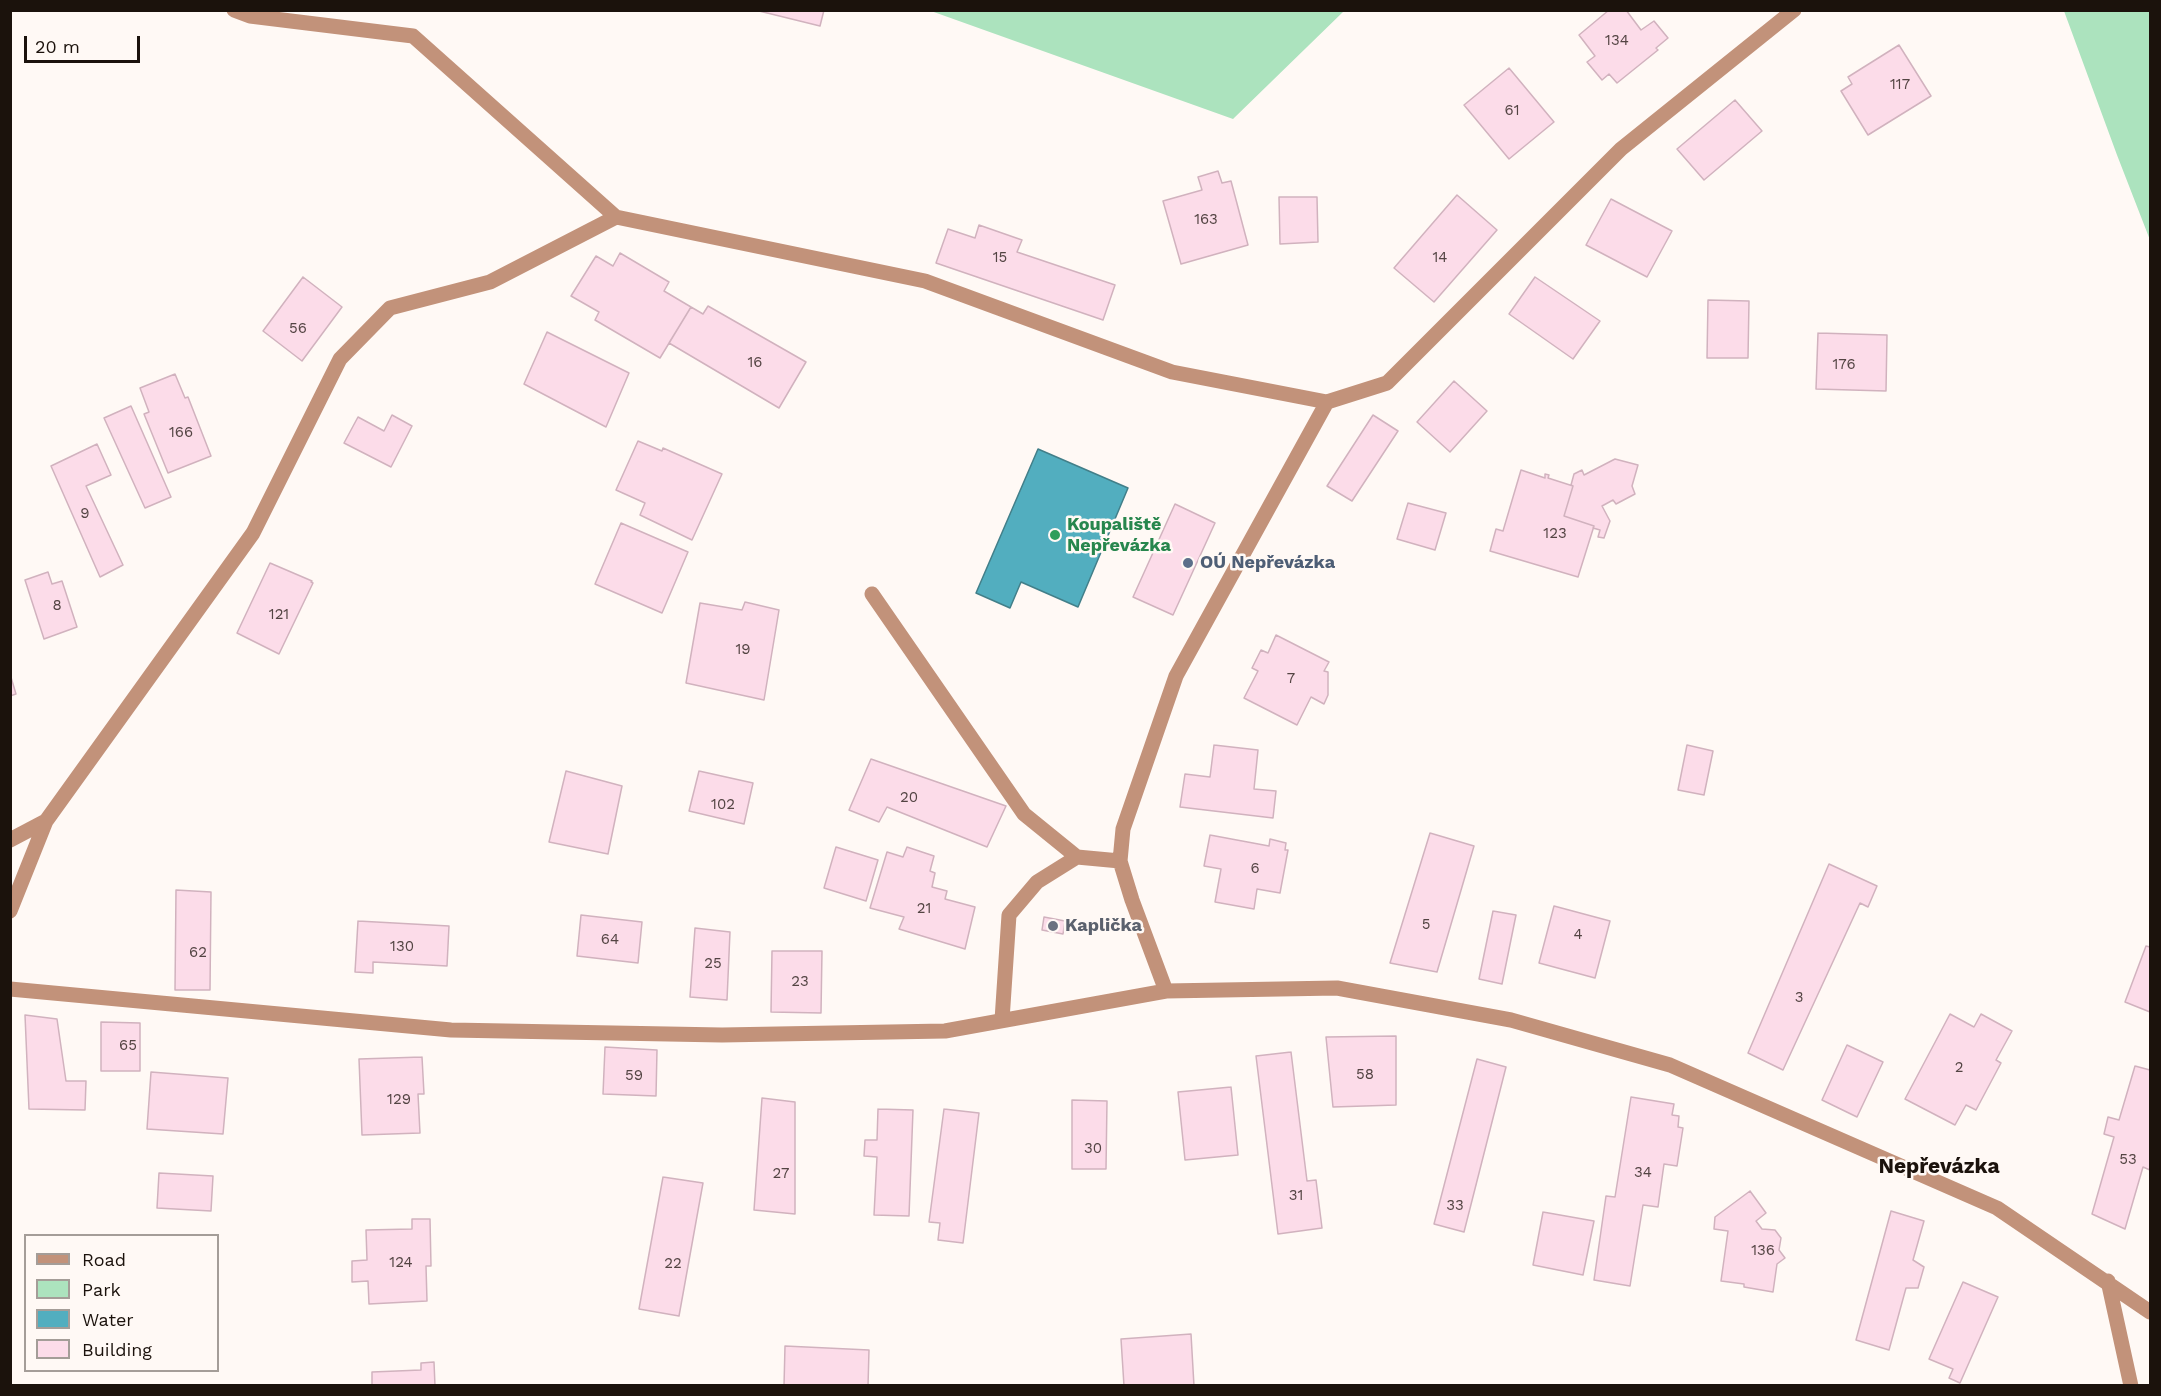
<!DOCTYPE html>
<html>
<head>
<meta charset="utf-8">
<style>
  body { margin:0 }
  #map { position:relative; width:2161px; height:1396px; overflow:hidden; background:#fff9f5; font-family:"Work Sans",sans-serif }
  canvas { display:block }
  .frame { position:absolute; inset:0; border:12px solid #1b120c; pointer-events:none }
  .legend { position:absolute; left:24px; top:1234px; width:195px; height:138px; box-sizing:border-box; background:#fff9f5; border:2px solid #a49d98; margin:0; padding:8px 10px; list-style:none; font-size:18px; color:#1b120c }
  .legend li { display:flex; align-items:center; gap:12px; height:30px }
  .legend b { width:30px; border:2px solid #a49d98 }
  .scale { position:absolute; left:24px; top:36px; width:116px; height:27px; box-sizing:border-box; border:3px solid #1b120c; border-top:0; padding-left:8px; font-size:18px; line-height:21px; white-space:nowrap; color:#1b120c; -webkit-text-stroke:4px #fff9f5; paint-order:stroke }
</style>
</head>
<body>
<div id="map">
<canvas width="2161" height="1396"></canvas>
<div class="frame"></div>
<ul class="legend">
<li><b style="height:8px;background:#c2927a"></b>Road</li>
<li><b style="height:16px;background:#ace3be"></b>Park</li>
<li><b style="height:16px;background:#52aebf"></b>Water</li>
<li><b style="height:16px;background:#fcdce9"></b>Building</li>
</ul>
<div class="scale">20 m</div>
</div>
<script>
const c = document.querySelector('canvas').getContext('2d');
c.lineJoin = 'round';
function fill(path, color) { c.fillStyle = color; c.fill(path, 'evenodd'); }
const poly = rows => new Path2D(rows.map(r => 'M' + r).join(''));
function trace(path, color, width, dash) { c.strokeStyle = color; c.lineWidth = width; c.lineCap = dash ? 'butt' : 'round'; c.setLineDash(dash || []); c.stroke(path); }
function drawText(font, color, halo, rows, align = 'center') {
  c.font = font + ' "Work Sans",sans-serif'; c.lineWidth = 5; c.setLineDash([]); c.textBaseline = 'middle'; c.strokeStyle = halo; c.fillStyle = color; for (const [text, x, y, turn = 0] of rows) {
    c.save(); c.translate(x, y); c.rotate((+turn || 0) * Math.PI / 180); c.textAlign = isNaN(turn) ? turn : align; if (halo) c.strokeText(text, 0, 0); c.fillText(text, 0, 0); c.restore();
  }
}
fill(poly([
  [931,11,1344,11,1233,119],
  [2064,11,2150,11,2150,240,2117,155]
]), '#ace3be');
const water = poly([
  [1038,449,1128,488,1078,607,1021,582,1010,608,976,593,1038,449]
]);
fill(water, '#52aebf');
trace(water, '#427f89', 1.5);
const building = poly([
  [755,10,824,10,820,26,755,10],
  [1609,10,1626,10,1641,30,1654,21,1668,38,1656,48,1658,50,1617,83,1609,74,1602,80,1587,62,1595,56,1579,35,1609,10],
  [1899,45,1931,96,1868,135,1841,91,1852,84,1848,77,1899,45],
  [1509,68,1554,122,1509,159,1464,105,1509,68],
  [1735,100,1762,131,1704,180,1677,149,1735,100],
  [1218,171,1222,183,1231,181,1248,245,1181,264,1163,201,1202,190,1198,177,1218,171],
  [1457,195,1497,230,1434,302,1394,268,1457,195],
  [1279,197,1317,197,1318,242,1280,244,1279,197],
  [1611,199,1672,231,1647,277,1586,245,1611,199],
  [979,225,1022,240,1017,252,1115,285,1103,320,936,263,948,229,975,238,979,225],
  [620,253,669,282,664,291,691,307,660,358,595,320,599,312,571,296,596,256,613,266,620,253],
  [303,277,342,307,302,361,263,331,303,277],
  [1535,277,1600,321,1573,359,1509,314,1535,277],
  [1708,300,1749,301,1748,358,1707,358,1708,300],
  [708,306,806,362,779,408,669,343,691,307,703,314,708,306],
  [547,332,629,373,606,427,524,384,547,332],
  [1818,333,1887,335,1886,391,1816,389,1818,333],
  [175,374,185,398,188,397,211,456,168,473,144,414,149,412,140,388,175,374],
  [1454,381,1487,411,1450,452,1417,422,1454,381],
  [131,406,171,497,145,508,104,418,131,406],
  [392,415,412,426,391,467,344,443,358,417,384,431,392,415],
  [1373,415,1398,431,1352,501,1327,486,1373,415],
  [638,441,662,451,663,448,722,474,692,540,640,515,645,503,616,490,638,441],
  [97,444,111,475,86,486,123,565,100,577,51,466,97,444],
  [1615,459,1638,465,1632,486,1635,494,1616,504,1613,500,1602,506,1610,521,1604,538,1598,537,1600,530,1593,528,1594,526,1564,516,1573,486,1571,485,1574,474,1582,470,1584,475,1615,459],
  [1521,470,1545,478,1545,474,1549,475,1548,478,1573,486,1564,516,1594,526,1578,577,1490,551,1496,529,1503,531,1521,470],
  [1408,503,1446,513,1435,550,1397,539,1408,503],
  [1175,504,1215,523,1173,615,1133,597,1175,504],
  [621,523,688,552,662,613,595,584,621,523],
  [270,563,312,581,311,582,313,583,279,654,237,633,270,563],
  [48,572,52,584,62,581,77,627,44,639,25,580,48,572],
  [745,602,779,610,764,700,686,683,700,603,742,610,745,602],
  [1276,635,1329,662,1324,671,1328,672,1328,695,1324,704,1311,697,1297,725,1244,698,1258,671,1252,668,1261,650,1268,653,1276,635],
  [10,674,16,694,10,696,10,674],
  [1214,745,1258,750,1254,789,1276,791,1273,818,1180,807,1185,774,1210,777,1214,745],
  [1687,745,1713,751,1704,795,1678,790,1687,745],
  [871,759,1006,806,987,847,887,807,879,822,849,810,871,759],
  [566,771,622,786,608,854,549,842,566,771],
  [699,771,753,783,744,824,689,811,699,771],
  [1430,833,1474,846,1437,972,1390,963,1430,833],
  [1210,835,1269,846,1270,839,1286,843,1285,850,1288,850,1280,893,1257,889,1254,909,1215,902,1221,869,1204,866,1210,835],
  [836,847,878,860,866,901,824,888,836,847],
  [907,847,934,856,930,871,935,873,932,887,947,891,945,899,975,907,965,949,899,929,904,917,870,908,887,852,903,857,907,847],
  [1829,864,1877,886,1868,907,1860,903,1783,1070,1748,1053,1829,864],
  [176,890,211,892,210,990,175,990,176,890],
  [1554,906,1610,921,1595,978,1539,963,1554,906],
  [1493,911,1516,915,1502,984,1479,979,1493,911],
  [581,915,642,922,638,963,577,956,581,915],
  [1044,917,1065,921,1063,934,1042,930,1044,917],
  [358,921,449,926,447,966,373,962,373,973,355,972,358,921],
  [695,928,730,932,727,1000,690,997,695,928],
  [2146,946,2150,947,2150,1012,2125,1002,2146,946],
  [772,951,822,951,821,1013,771,1012,772,951],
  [1950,1014,1974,1027,1981,1014,2012,1031,1996,1060,2001,1063,1976,1110,1966,1105,1955,1125,1905,1099,1950,1014],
  [25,1015,57,1019,66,1081,86,1081,85,1110,29,1109,25,1015],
  [101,1022,140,1023,140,1071,101,1071,101,1022],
  [1396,1036,1396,1105,1333,1107,1326,1037,1396,1036],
  [1847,1045,1883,1062,1857,1117,1822,1100,1847,1045],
  [605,1047,657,1050,656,1096,603,1094,605,1047],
  [1291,1052,1307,1181,1316,1180,1322,1228,1278,1234,1256,1056,1291,1052],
  [422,1057,424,1094,418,1094,420,1133,362,1135,359,1059,422,1057],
  [1477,1059,1506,1067,1464,1232,1434,1224,1477,1059],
  [2135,1066,2150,1070,2150,1170,2143,1167,2125,1229,2092,1214,2114,1137,2104,1134,2108,1117,2119,1120,2135,1066],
  [151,1072,228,1078,223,1134,147,1129,151,1072],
  [1231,1087,1238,1155,1185,1160,1178,1092,1231,1087],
  [1631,1097,1674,1104,1672,1115,1679,1116,1678,1127,1683,1128,1677,1166,1664,1164,1658,1207,1643,1205,1630,1286,1594,1280,1606,1196,1615,1197,1631,1097],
  [762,1098,795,1102,795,1214,754,1210,762,1098],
  [1072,1100,1107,1101,1106,1169,1072,1169,1072,1100],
  [878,1109,913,1110,909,1216,874,1215,877,1157,864,1156,865,1140,877,1140,878,1109],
  [944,1109,979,1113,963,1243,938,1240,940,1223,929,1222,944,1109],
  [159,1173,213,1176,211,1211,157,1208,159,1173],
  [663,1177,703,1183,679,1316,639,1309,663,1177],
  [1750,1191,1766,1213,1756,1221,1762,1229,1775,1230,1781,1238,1779,1250,1785,1258,1777,1264,1773,1292,1744,1287,1744,1284,1721,1281,1728,1231,1714,1229,1715,1217,1750,1191],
  [1891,1211,1924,1221,1913,1260,1924,1267,1918,1288,1906,1288,1889,1350,1856,1340,1891,1211],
  [1543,1212,1594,1221,1583,1275,1533,1265,1543,1212],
  [412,1219,430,1219,431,1266,426,1266,427,1301,369,1304,368,1281,352,1282,352,1261,367,1260,366,1230,412,1229,412,1219],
  [1963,1282,1998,1297,1960,1383,1949,1378,1953,1369,1929,1359,1963,1282],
  [1191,1334,1194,1386,1124,1386,1121,1339,1191,1334],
  [785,1346,869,1350,868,1386,784,1386,785,1346],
  [434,1362,435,1386,372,1386,372,1372,421,1370,421,1363,434,1362]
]);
fill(building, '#fcdce9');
trace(building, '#d1b2be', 1.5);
trace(poly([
  [234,10,250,16,413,36,616,217,925,281,1172,372,1327,402],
  [872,594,1024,814,1077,857],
  [10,840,46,821],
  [10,911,46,821,253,533,340,359,390,308,490,282,616,217],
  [10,989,451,1030,722,1035,945,1031,1166,991,1337,988,1511,1020,1670,1065,1997,1208,2150,1312],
  [1166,991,1132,900,1120,861,1123,829,1176,676,1327,402,1387,383,1621,149,1794,10],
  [1002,1020,1009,915,1037,882,1077,857,1120,861],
  [2108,1281,2131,1386]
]), '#c2927a', 15);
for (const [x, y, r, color] of [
  [1055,535,6,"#2e9e5b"],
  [1188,563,6,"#5c6f8a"],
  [1053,926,6,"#6b7280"]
]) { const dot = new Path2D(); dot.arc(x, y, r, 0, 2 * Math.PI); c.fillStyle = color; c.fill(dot); trace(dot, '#fff9f5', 2); }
drawText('15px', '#534443', null, [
  ["134",1617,41],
  ["117",1900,85],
  ["61",1512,111],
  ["163",1206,220],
  ["15",1000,258],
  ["14",1440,258],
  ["56",298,329],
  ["16",755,363],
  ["176",1844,365],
  ["166",181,433],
  ["9",85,514],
  ["123",1555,534],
  ["8",57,606],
  ["121",279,615],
  ["19",743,650],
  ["7",1291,679],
  ["20",909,798],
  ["102",723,805],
  ["6",1255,869],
  ["21",924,909],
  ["5",1426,925],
  ["4",1578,935],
  ["64",610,940],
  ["130",402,947],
  ["62",198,953],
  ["25",713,964],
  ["23",800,982],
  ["3",1799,998],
  ["65",128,1046],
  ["2",1959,1068],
  ["58",1365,1075],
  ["59",634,1076],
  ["129",399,1100],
  ["30",1093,1149],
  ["53",2128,1160],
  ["34",1643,1173],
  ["27",781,1174],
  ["31",1296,1196],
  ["33",1455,1206],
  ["136",1763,1251],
  ["124",401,1263],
  ["22",673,1264]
]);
drawText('bold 18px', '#27864d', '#fff9f5', [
  ["Koupaliště",1067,525],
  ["Nepřevázka",1067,546]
], 'left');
drawText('bold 18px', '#4e5e75', '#fff9f5', [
  ["OÚ Nepřevázka",1200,563]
], 'left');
drawText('bold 18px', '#5b616d', '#fff9f5', [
  ["Kaplička",1065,926]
], 'left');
drawText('bold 21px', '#1b120c', '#fff9f5', [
  ["Nepřevázka",1939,1167]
]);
</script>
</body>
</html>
